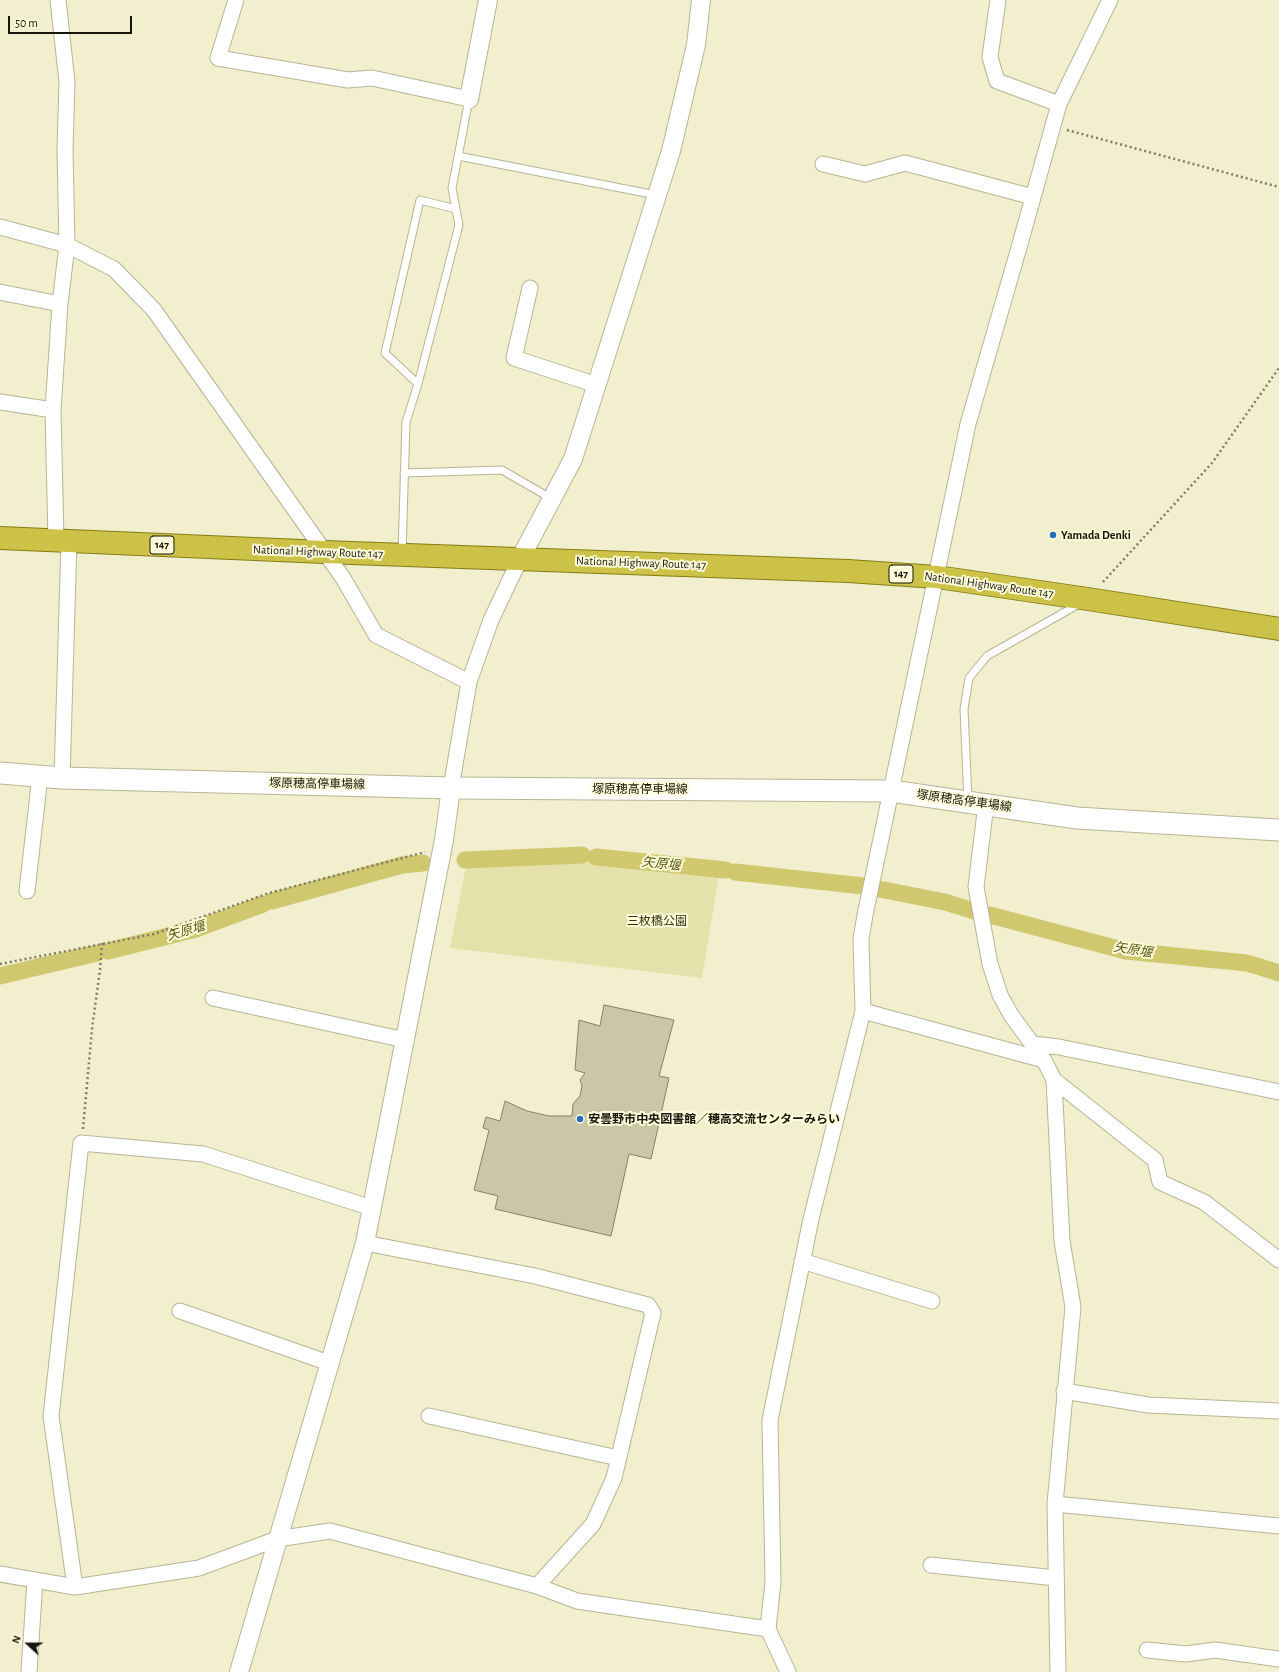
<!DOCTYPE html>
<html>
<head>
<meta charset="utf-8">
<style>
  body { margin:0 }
  #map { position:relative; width:1279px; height:1672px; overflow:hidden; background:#f1efcd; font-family:"Alegreya Sans",sans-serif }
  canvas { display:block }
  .north { position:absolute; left:8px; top:1624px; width:40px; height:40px; -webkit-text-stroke:3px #fefcda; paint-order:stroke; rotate:291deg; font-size:11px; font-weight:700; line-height:16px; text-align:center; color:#17160a }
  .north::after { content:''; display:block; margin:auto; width:14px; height:18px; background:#17160a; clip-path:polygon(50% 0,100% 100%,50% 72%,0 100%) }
  .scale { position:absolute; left:8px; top:16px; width:124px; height:18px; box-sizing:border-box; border:2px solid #17160a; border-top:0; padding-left:5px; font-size:12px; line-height:14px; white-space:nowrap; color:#17160a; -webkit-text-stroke:3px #fefcda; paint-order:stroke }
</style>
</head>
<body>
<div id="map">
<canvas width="1279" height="1672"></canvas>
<div class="north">N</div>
<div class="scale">50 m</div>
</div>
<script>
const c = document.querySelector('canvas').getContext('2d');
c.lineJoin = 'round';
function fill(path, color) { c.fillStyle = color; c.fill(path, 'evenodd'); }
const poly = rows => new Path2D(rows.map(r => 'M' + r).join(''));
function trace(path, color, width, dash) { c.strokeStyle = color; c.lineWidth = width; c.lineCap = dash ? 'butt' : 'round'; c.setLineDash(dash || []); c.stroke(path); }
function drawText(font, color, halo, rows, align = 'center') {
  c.font = font + ' "Alegreya Sans","Noto Sans JP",sans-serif'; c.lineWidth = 4; c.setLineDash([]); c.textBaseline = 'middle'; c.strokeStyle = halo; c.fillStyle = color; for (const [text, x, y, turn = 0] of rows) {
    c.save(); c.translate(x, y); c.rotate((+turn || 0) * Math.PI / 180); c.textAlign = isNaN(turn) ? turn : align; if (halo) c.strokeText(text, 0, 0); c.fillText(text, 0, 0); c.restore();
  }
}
fill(poly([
  [571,860,719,875,702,978,450,948,466,866]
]), '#e5e1aa');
trace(poly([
  [596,857,726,870],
  [465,860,582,855],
  [735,872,863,886],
  [879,889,945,902,974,911],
  [272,901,402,865,423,863],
  [990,915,1126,951,1247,963,1279,973],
  [108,951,196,929,263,904],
  [0,976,97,953]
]), '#d0c86f', 17);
const building = poly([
  [604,1005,674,1020,659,1076,669,1078,651,1159,629,1154,611,1236,495,1209,498,1196,474,1190,489,1130,483,1128,486,1117,500,1121,505,1101,527,1111,549,1116,572,1116,573,1104,580,1096,582,1086,580,1080,585,1073,575,1070,579,1020,600,1026,604,1005]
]);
fill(building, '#cac7a7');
trace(building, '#848264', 1);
const service = poly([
  [458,156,656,195],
  [418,384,385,353,420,200,456,209],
  [404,473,502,470,552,499],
  [402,553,406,422,418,384,459,225,452,188,469,99],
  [968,801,964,709,969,678,987,656,1079,604]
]);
const minor = poly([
  [236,0,218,58,348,80,372,78,469,99],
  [998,0,990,57,997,81,1059,104],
  [823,164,865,174,905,163,1033,197],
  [0,227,67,245,114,269,154,310,343,578,376,635,469,682],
  [530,288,514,358,597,385],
  [0,292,60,304],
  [0,402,53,410],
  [56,540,53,410,60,304,67,245,65,149,67,82,58,0],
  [62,778,69,541],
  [451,788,469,682,491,620,520,559],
  [986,804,976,887,990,964,1000,995,1011,1015,1044,1060,1054,1080,1062,1241,1073,1307,1055,1504,1058,1672],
  [27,891,40,776],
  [213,998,405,1040],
  [863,1011,1044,1060],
  [1033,1044,1059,1047,1279,1092],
  [1054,1080,1155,1160,1160,1182,1204,1202,1279,1260],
  [365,1243,535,1276,648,1305,653,1313,614,1478,593,1524,537,1586],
  [802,1261,932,1301],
  [180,1311,329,1363],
  [1064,1391,1148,1405,1279,1411],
  [429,1416,618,1458],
  [1055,1504,1279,1526],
  [931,1565,1056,1578],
  [0,1574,75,1587,199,1568,277,1539,330,1531,537,1586,577,1601,768,1629],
  [75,1587,51,1416,81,1143,203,1154,372,1208],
  [1147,1650,1186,1654,1215,1650,1279,1659],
  [29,1672,35,1580],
  [788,1672,768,1629,773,1582,770,1420,811,1219,863,1011,861,939,865,915,968,424,1020,244,1059,104,1110,0]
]);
const tertiary = poly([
  [469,99,488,0],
  [520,559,573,459,671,151,696,45,701,0],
  [239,1672,365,1243,444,840,451,788]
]);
const secondary = poly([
  [0,773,62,778,451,788,891,791,1077,818,1279,830]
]);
const trunk = poly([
  [0,538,324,552,848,571,937,577,1088,599,1279,629]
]);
trace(service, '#b7b595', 9);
trace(minor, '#b7b595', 17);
trace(tertiary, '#b7b595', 20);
trace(secondary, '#b7b595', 23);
trace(trunk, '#857c15', 24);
trace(poly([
  [1067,130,1279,187],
  [1103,582,1212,463,1279,368],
  [0,964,154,934,269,893,425,852],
  [83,1129,92,1029,100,970,102,943]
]), '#7e7c66', 2.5, [2, 3]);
trace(service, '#fff', 7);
trace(minor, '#fff', 15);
trace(tertiary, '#fff', 18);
trace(secondary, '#fff', 21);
trace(trunk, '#ccc248', 22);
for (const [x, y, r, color] of [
  [1053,535,4,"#256dbe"],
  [580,1119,4,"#256dbe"]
]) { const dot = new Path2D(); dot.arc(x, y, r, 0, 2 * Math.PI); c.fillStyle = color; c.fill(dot); trace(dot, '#fefcda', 1.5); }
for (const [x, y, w] of [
  [162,545,24],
  [901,574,24]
]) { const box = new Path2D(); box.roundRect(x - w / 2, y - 9, w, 18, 3); c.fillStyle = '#fefcda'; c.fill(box); trace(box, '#17160a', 1); }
drawText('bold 11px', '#17160a', null, [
  ["147",162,545],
  ["147",901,574]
]);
drawText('bold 12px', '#17160a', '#fefcda', [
  ["Yamada Denki",1061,535],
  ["安曇野市中央図書館／穂高交流センターみらい",588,1119]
], 'left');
drawText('12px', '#17160a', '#fefcda', [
  ["National Highway Route 147",318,552,2],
  ["National Highway Route 147",641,563,2],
  ["National Highway Route 147",989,585,8],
  ["塚原穂高停車場線",317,784,1],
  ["塚原穂高停車場線",640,789],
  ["塚原穂高停車場線",964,801,8]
]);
drawText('12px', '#36330c', '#fefcda', [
  ["三枚橋公園",657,921]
]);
drawText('italic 13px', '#5c5614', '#fefcda', [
  ["矢原堰",661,864,6],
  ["矢原堰",186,931,-16],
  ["矢原堰",1133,950,9]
]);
</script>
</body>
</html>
